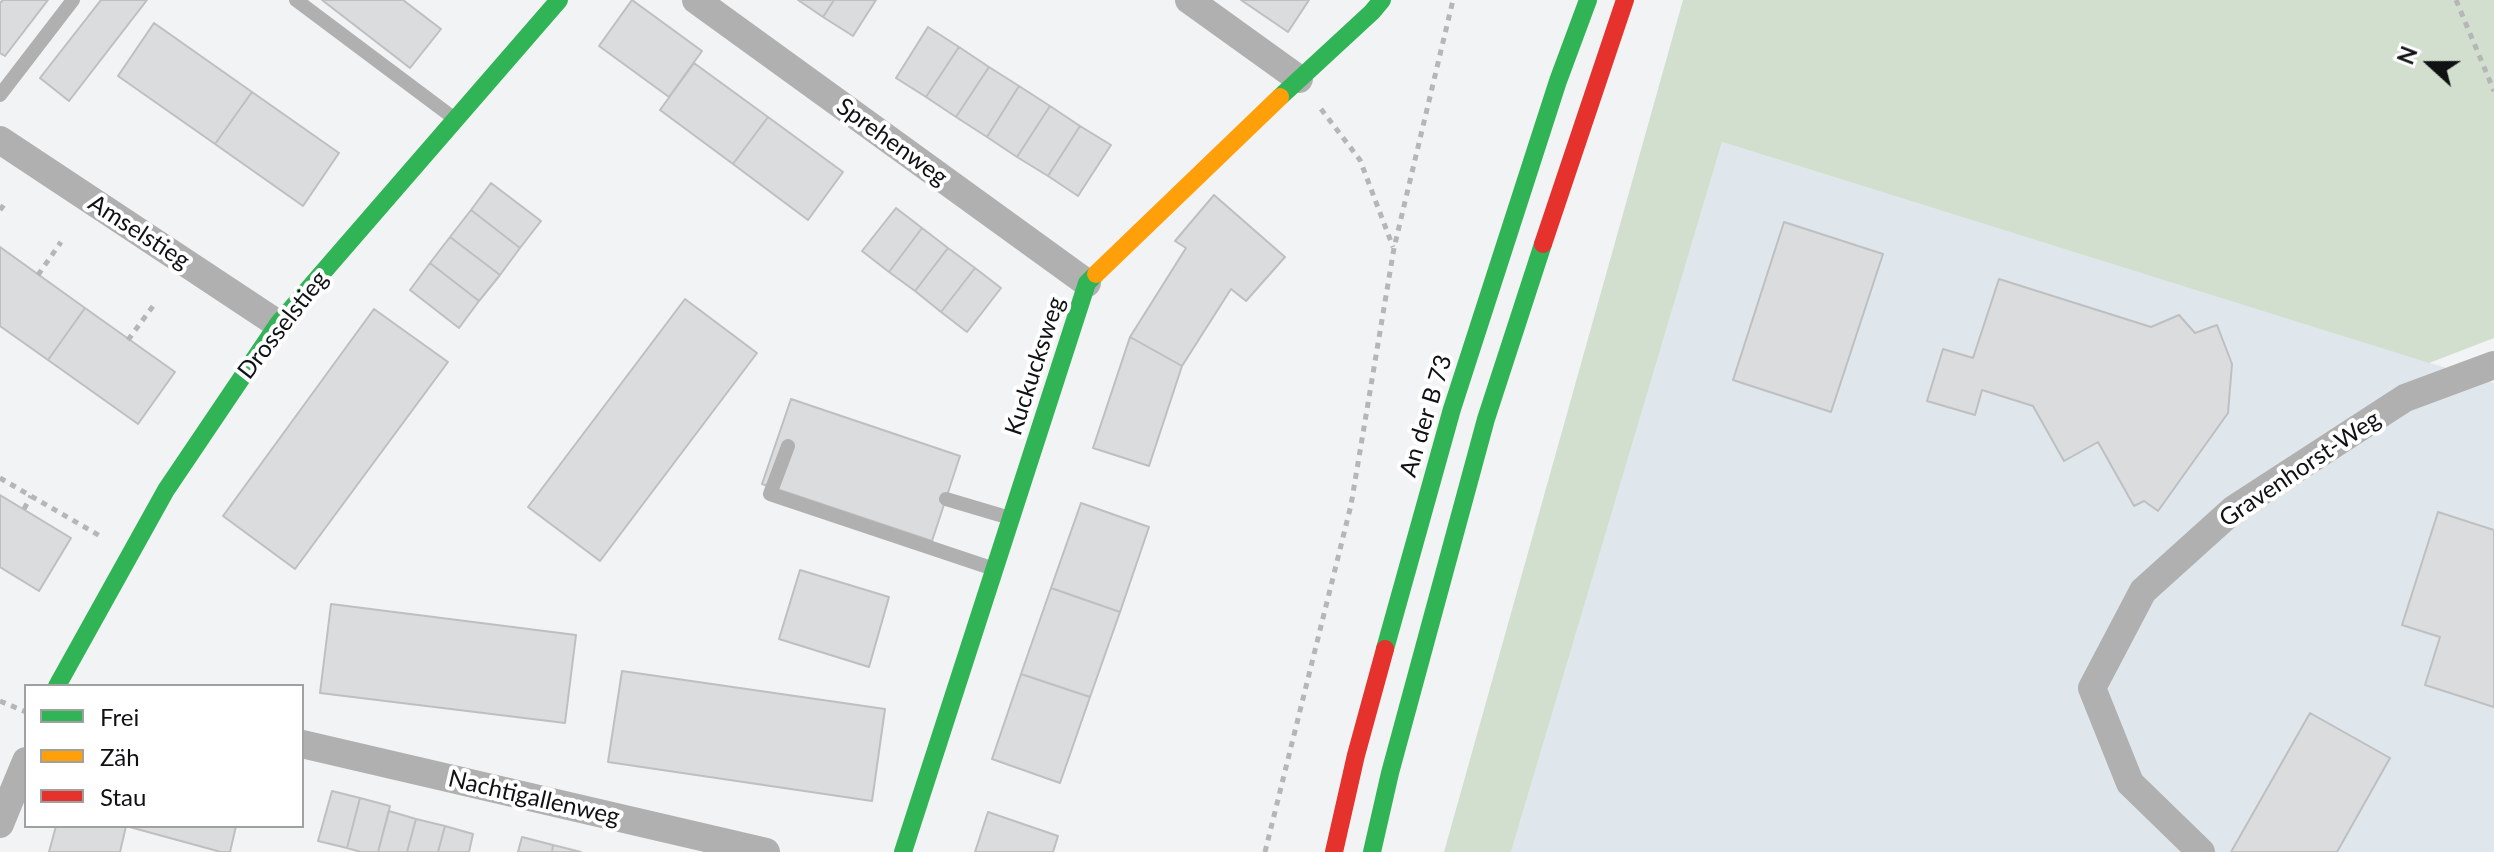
<!DOCTYPE html>
<html>
<head>
<meta charset="utf-8">
<style>
  body { margin:0 }
  #map { position:relative; width:2494px; height:852px; overflow:hidden; background:#f1f3f5; font-family:Lato,sans-serif }
  canvas { display:block }
  .legend { position:absolute; left:24px; top:684px; width:280px; height:144px; box-sizing:border-box; background:#fff; border:2px solid #9fa0a0; margin:0; padding:10px 14px; list-style:none; font-size:24px; color:#0f1112 }
  .legend li { display:flex; align-items:center; gap:16px; height:40px }
  .legend b { width:40px; border:2px solid #9fa0a0 }
  .north { position:absolute; left:2390px; top:24px; width:80px; height:80px; -webkit-text-stroke:6px #fff; paint-order:stroke; rotate:291deg; font-size:22px; font-weight:700; line-height:32px; text-align:center; color:#0f1112 }
  .north::after { content:''; display:block; margin:auto; width:28px; height:36px; background:#0f1112; clip-path:polygon(50% 0,100% 100%,50% 72%,0 100%) }
</style>
</head>
<body>
<div id="map">
<canvas width="2494" height="852"></canvas>
<ul class="legend">
<li><b style="height:10px;background:#30b455"></b>Frei</li>
<li><b style="height:10px;background:#ff9f0a"></b>Zäh</li>
<li><b style="height:10px;background:#e5322d"></b>Stau</li>
</ul>
<div class="north">N</div>
</div>
<script>
const c = document.querySelector('canvas').getContext('2d');
c.lineJoin = 'round';
function fill(path, color) { c.fillStyle = color; c.fill(path, 'evenodd'); }
const poly = rows => new Path2D(rows.map(r => 'M' + r).join(''));
function trace(path, color, width, dash) { c.strokeStyle = color; c.lineWidth = width; c.lineCap = dash ? 'butt' : 'round'; c.setLineDash(dash || []); c.stroke(path); }
function drawText(font, color, halo, rows, align = 'center') {
  c.font = font + ' Lato,sans-serif'; c.lineWidth = 8; c.setLineDash([]); c.textBaseline = 'middle'; c.strokeStyle = halo; c.fillStyle = color; for (const [text, x, y, turn = 0] of rows) {
    c.save(); c.translate(x, y); c.rotate((+turn || 0) * Math.PI / 180); c.textAlign = isNaN(turn) ? turn : align; if (halo) c.strokeText(text, 0, 0); c.fillText(text, 0, 0); c.restore();
  }
}
fill(poly([
  [1722,142,2494,383,2494,852,1511,852]
]), '#dfe7ec');
fill(poly([
  [1683,0,2494,0,2494,338,2429,363,1722,142,1511,852,1444,852]
]), '#d2dfcf');
const building = poly([
  [3,0,48,0,5,56,0,53,0,3,3,0],
  [101,0,147,0,69,101,40,78,101,0],
  [322,0,403,0,441,29,410,68,322,0],
  [632,0,702,51,669,97,599,46,632,0],
  [798,0,834,0,823,17,798,0],
  [834,0,876,0,853,36,823,17,834,0],
  [1241,0,1309,0,1288,32,1241,0],
  [154,23,252,92,215,144,118,76,154,23],
  [928,27,959,47,926,97,896,78,928,27],
  [959,47,989,67,956,117,926,97,959,47],
  [694,63,768,117,733,164,660,110,694,63],
  [989,67,1019,86,987,137,956,117,989,67],
  [1019,86,1050,106,1017,157,987,137,1019,86],
  [252,92,339,153,303,206,215,144,252,92],
  [1050,106,1080,126,1048,176,1017,157,1050,106],
  [768,117,843,172,808,220,733,164,768,117],
  [1080,126,1111,145,1078,196,1048,176,1080,126],
  [491,183,541,221,520,248,471,210,491,183],
  [1214,195,1285,257,1246,301,1231,289,1182,366,1130,337,1186,248,1175,241,1214,195],
  [896,208,922,228,889,272,862,251,896,208],
  [471,210,520,248,500,275,450,237,471,210],
  [1784,222,1883,254,1831,412,1733,380,1784,222],
  [922,228,948,248,915,291,889,272,922,228],
  [450,237,500,275,479,301,430,263,450,237],
  [0,247,85,308,48,360,0,326,0,247],
  [948,248,975,268,941,312,915,291,948,248],
  [430,263,479,301,459,328,410,290,430,263],
  [975,268,1001,288,967,332,941,312,975,268],
  [1999,279,2151,327,2179,315,2195,333,2217,325,2232,364,2228,413,2158,511,2144,501,2134,506,2098,442,2064,461,2033,406,1982,390,1975,415,1927,401,1943,349,1973,358,1999,279],
  [685,299,757,353,600,561,528,507,685,299],
  [85,308,175,372,138,424,48,360,85,308],
  [374,309,448,362,295,569,223,516,374,309],
  [1130,337,1182,366,1149,466,1093,448,1130,337],
  [791,399,960,456,932,541,762,484,791,399],
  [0,495,71,538,39,591,0,567,0,495],
  [1081,503,1149,527,1120,612,1051,588,1081,503],
  [2438,512,2494,530,2494,707,2425,685,2440,637,2402,625,2438,512],
  [800,570,889,597,869,667,779,639,800,570],
  [1051,588,1120,612,1090,697,1021,674,1051,588],
  [331,604,576,635,565,723,320,693,331,604],
  [622,671,885,709,872,801,608,762,622,671],
  [1021,674,1090,697,1060,783,992,759,1021,674],
  [2310,713,2390,758,2337,852,2231,852,2310,713],
  [332,791,360,798,347,848,318,841,332,791],
  [360,798,390,806,378,852,361,852,347,848,360,798],
  [389,811,416,819,407,852,378,852,389,811],
  [988,812,1058,836,1053,852,975,852,988,812],
  [416,819,445,826,438,852,407,852,416,819],
  [56,826,126,826,120,852,49,852,56,826],
  [126,826,236,826,230,852,221,852,126,826],
  [445,826,473,834,469,852,438,852,445,826],
  [522,837,553,845,552,852,518,852,522,837],
  [553,845,581,852,552,852,553,845]
]);
fill(building, '#dbdcde');
trace(building, '#bebfc0', 2);
trace(poly([
  [2456,0,2494,91],
  [1321,109,1360,160,1393,247],
  [0,210,6,202],
  [38,275,61,242],
  [128,340,153,306],
  [0,478,100,536],
  [24,509,31,496],
  [0,701,26,712],
  [1265,852,1351,505,1394,248,1453,0]
]), '#b5b6b6', 5, [6, 6]);
trace(poly([
  [296,0,455,119],
  [0,95,73,0],
  [788,446,770,494,994,569],
  [946,499,1010,518]
]), '#b0b0b0', 14);
trace(poly([
  [696,0,1087,283],
  [1189,0,1299,79],
  [0,140,278,324],
  [302,744,766,852],
  [0,824,26,761],
  [2201,852,2130,783,2092,688,2143,591,2234,509,2405,398,2494,365]
]), '#b0b0b0', 28);
trace(poly([
  [1280,97,1372,12,1382,0],
  [1385,649,1452,409,1558,81,1588,0],
  [57,686,166,490,278,324,559,0],
  [903,852,1087,283,1096,274],
  [1372,852,1390,773,1486,419,1543,244]
]), '#30b455', 18);
trace(poly([
  [1096,274,1280,97]
]), '#ff9f0a', 18);
trace(poly([
  [1543,244,1625,0],
  [1334,852,1356,755,1385,649]
]), '#e5322d', 18);
drawText('24px', '#0f1112', '#fff', [
  ["Sprehenweg",892,142,36],
  ["Amselstieg",139,232,33],
  ["Drosselstieg",283,325,-52],
  ["Kuckucksweg",1035,366,-72],
  ["An der B 73",1426,416,-73],
  ["Gravenhorst-Weg",2300,469,-34],
  ["Nachtigallenweg",534,798,13]
]);
</script>
</body>
</html>
